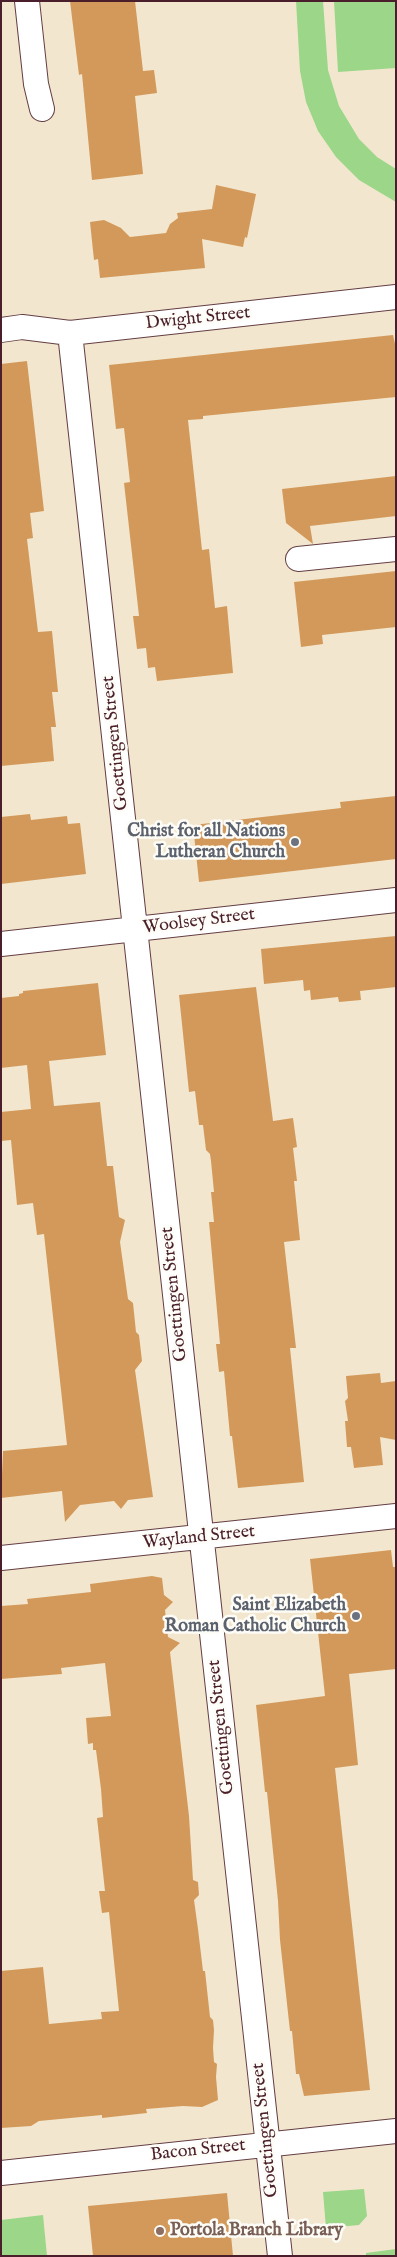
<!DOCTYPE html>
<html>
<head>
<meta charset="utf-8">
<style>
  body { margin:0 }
  #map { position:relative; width:397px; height:2257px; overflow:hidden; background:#f2e7ce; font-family:"IM FELL English",serif }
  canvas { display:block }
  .frame { position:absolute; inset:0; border:2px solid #4a1f2b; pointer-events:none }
</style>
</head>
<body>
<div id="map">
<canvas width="397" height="2257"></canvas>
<div class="frame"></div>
</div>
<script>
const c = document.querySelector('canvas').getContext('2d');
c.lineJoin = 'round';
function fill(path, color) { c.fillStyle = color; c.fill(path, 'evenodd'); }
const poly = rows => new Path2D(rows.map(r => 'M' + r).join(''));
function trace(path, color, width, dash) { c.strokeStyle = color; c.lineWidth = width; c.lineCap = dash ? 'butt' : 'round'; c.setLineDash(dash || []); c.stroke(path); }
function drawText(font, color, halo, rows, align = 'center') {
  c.font = font + ' "IM FELL English",serif'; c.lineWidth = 5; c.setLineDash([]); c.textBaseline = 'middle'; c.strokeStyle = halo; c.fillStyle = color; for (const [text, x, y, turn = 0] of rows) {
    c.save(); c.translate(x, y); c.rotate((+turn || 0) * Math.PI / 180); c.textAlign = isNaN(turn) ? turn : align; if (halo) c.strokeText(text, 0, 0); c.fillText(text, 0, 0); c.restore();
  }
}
fill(poly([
  [296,1,323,1,328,70,339,106,359,139,377,157,396,169,396,202,359,180,336,157,318,131,306,102,300,71],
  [334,1,396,1,396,68,338,72],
  [364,2189,367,2216,359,2225,326,2228,323,2192],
  [43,2215,47,2256,1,2256,1,2220],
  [396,2249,396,2256,366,2256,366,2253]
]), '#9bd689');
fill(poly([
  [70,1,135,1,143,71,154,70,157,93,135,96,143,174,92,180,82,74,79,75],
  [216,185,256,194,247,238,245,237,243,247,202,239,205,268,100,278,98,259,94,260,90,222,104,220,121,228,130,237,166,233,170,224,178,218,177,213,212,209],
  [393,335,396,348,396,397,203,416,203,419,188,420,202,550,209,549,215,608,227,606,233,673,157,681,155,667,148,668,146,648,137,649,133,616,139,616,124,483,130,482,124,428,116,429,109,365],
  [27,361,44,511,30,513,33,538,27,539,38,632,52,631,58,692,52,692,56,727,51,727,54,761,1,766,1,364],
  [396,476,396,516,310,526,313,544,286,523,282,489],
  [396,571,396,627,322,635,323,644,301,647,294,582],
  [396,796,396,859,199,882,193,825,341,808,340,802],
  [30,814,31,820,67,816,68,824,80,823,86,874,1,884,1,817],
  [396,936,396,987,360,991,361,1000,339,1002,338,997,311,1000,310,990,304,991,303,980,264,984,261,949],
  [98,983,106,1055,49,1061,54,1106,100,1102,107,1166,113,1166,119,1217,125,1220,120,1242,128,1299,133,1303,136,1332,139,1335,142,1361,135,1370,153,1497,128,1500,121,1509,114,1501,80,1505,65,1522,62,1491,1,1498,3,1451,67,1445,44,1234,37,1235,33,1203,17,1205,11,1140,1,1141,1,1112,31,1109,27,1065,1,1068,1,998,19,996,19,994,23,993,23,991],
  [256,987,273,1121,293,1118,297,1147,293,1148,297,1181,294,1181,300,1240,284,1242,296,1348,290,1348,304,1482,238,1488,232,1436,230,1436,224,1371,219,1372,216,1344,220,1344,209,1222,214,1222,211,1192,214,1192,211,1161,210,1154,206,1150,203,1125,199,1125,195,1091,189,1092,179,995],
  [380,1373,381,1383,396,1381,396,1440,380,1437,383,1465,354,1468,351,1447,347,1447,345,1421,348,1421,345,1401,348,1398,346,1376],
  [391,1550,393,1567,396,1567,396,1669,349,1674,358,1765,335,1768,370,2090,304,2096,299,2074,296,2074,292,2031,290,2031,280,1940,278,1901,267,1792,265,1792,256,1705,325,1696,310,1559],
  [152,1576,162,1578,164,1595,173,1602,165,1610,168,1637,180,1643,170,1652,189,1816,193,1880,198,1882,199,1895,194,1900,198,1929,203,1971,205,1971,210,2017,213,2020,214,2030,213,2048,214,2062,217,2064,216,2077,218,2100,202,2107,183,2106,146,2109,147,2113,102,2118,102,2115,39,2121,31,2126,1,2128,1,1971,43,1967,49,2024,102,2019,101,2012,119,2011,109,1912,102,1913,99,1891,105,1891,97,1818,103,1817,101,1789,96,1750,93,1750,93,1743,88,1744,86,1718,111,1716,105,1663,61,1668,62,1674,1,1679,1,1606,28,1604,27,1599,91,1592,90,1584],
  [227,2193,233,2256,93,2256,88,2206]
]), '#d3995a');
const street = poly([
  [27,1,36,84,42,109],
  [1,330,22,327,70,333,396,297],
  [70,333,280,2256],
  [298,559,396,549],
  [1,944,396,900],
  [1,1558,396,1516],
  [1,2173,396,2131]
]);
trace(street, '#633d43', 26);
trace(street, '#fff', 24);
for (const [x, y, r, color] of [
  [295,842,5,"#6b7280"],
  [356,1616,5,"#6b7280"],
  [160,2231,5,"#8d6e63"]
]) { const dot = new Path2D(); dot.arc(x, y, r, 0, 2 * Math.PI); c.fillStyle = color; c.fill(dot); trace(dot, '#fdfcf7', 2); }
drawText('18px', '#4a1f2b', '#fdfcf7', [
  ["Dwight Street",198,319,-6],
  ["Goettingen Street",116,743,-96],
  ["Woolsey Street",199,922,-7],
  ["Goettingen Street",175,1294,-96],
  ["Wayland Street",199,1538,-6],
  ["Goettingen Street",222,1727,-96],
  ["Goettingen Street",266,2130,-96],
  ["Bacon Street",198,2151,-6]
]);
drawText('bold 18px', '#5b616d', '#fdfcf7', [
  ["Christ for all Nations",285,832],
  ["Lutheran Church",285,853],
  ["Saint Elizabeth",346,1606],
  ["Roman Catholic Church",346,1627]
], 'right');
drawText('bold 18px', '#785e54', '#fdfcf7', [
  ["Portola Branch Library",170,2231]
], 'left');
</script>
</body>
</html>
